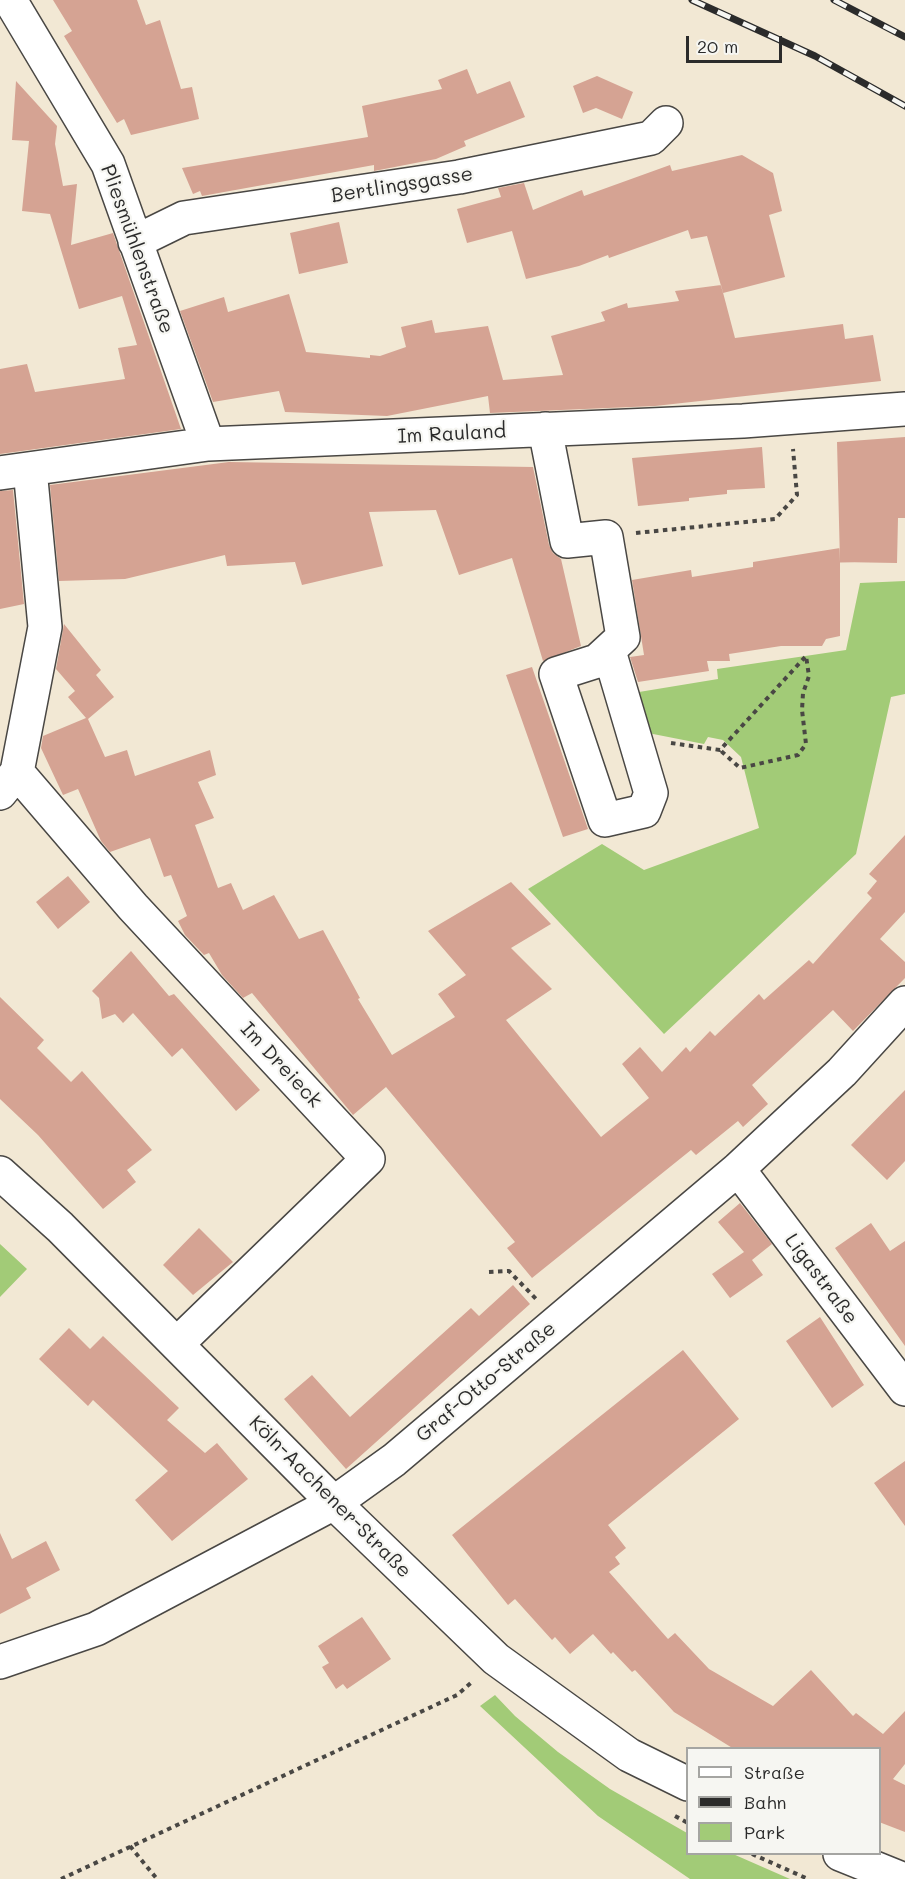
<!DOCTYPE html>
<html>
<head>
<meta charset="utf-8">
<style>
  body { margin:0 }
  #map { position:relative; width:905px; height:1879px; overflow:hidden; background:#f2e8d4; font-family:Mali,sans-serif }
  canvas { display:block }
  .legend { position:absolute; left:686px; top:1747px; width:195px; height:108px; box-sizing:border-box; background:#f6f6f2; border:2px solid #a5a5a2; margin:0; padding:8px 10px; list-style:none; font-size:18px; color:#2b2b2b }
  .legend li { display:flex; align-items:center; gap:12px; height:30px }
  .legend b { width:30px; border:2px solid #a5a5a2 }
  .scale { position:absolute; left:686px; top:36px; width:96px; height:27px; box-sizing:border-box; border:3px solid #2b2b2b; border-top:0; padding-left:8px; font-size:18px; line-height:21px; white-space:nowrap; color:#2b2b2b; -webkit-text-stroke:4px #f6f6f2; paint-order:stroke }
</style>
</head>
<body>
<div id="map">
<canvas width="905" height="1879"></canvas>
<ul class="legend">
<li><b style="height:8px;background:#fff"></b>Straße</li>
<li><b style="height:8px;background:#2b2b2b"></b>Bahn</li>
<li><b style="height:16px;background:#a2cb77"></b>Park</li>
</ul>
<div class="scale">20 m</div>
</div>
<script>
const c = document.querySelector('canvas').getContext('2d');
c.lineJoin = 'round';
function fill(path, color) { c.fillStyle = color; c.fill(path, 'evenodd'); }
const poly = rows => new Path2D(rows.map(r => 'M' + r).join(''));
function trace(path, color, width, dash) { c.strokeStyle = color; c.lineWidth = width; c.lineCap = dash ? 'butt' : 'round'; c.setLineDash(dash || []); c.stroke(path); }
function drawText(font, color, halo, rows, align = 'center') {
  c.font = font + ' Mali,sans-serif'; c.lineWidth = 4.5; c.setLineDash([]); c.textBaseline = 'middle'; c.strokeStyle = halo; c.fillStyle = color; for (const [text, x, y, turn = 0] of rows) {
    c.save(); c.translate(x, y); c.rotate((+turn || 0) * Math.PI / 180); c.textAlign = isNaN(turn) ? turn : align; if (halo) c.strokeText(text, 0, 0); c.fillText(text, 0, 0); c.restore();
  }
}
fill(poly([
  [905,581,905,694,891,697,856,854,664,1034,528,889,602,844,644,870,759,828,741,757,723,740,708,737,704,744,648,733,639,692,718,679,717,669,846,650,860,583],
  [0,1244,27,1269,0,1297],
  [495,1695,515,1716,558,1752,610,1789,687,1833,688,1854,733,1854,790,1879,690,1879,598,1816,480,1706]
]), '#a2cb77');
fill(poly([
  [53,0,137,0,146,25,160,20,181,89,192,87,199,119,131,135,124,119,117,123,64,36,72,31],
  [467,69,477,94,510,81,525,117,464,141,466,146,436,159,374,171,374,165,202,196,200,191,193,194,182,168,368,137,362,106,442,89,438,80],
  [597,76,633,92,622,119,596,108,583,113,573,86],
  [16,81,57,126,55,144,63,186,77,184,71,245,113,233,181,429,0,454,0,369,27,364,35,392,125,379,118,348,137,345,122,296,79,309,50,214,22,211,29,141,12,140],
  [742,155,773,173,782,211,769,215,785,277,723,293,707,236,691,239,688,230,609,258,608,255,579,266,526,279,512,231,467,243,457,209,501,197,498,188,524,183,533,210,582,190,584,196,670,165,672,171],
  [339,222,348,263,299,274,290,233],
  [721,285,735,338,843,324,845,339,873,335,881,381,655,406,490,413,488,396,387,416,285,412,279,391,213,402,180,311,224,297,228,312,289,294,306,352,370,358,370,355,380,356,406,347,401,327,432,320,435,333,488,326,503,380,563,375,551,336,605,321,601,312,627,303,628,308,679,301,675,291],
  [905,437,905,518,898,518,897,563,840,562,837,442],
  [762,447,765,488,727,490,727,494,689,498,689,501,638,506,632,458],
  [229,462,533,467,549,545,553,553,561,559,581,646,543,661,512,558,459,575,436,510,369,512,383,566,302,585,295,562,227,566,225,555,125,579,59,581,50,485],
  [13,490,24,604,0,609,0,491],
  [840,548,840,636,826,639,822,646,781,646,729,654,730,661,707,661,709,671,638,682,630,657,644,655,632,580,691,570,692,577,753,567,753,562],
  [64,624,101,670,96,675,114,697,88,719,105,757,127,750,135,776,210,750,216,775,198,782,214,818,195,825,218,888,231,883,243,910,274,895,299,939,323,930,360,998,358,999,392,1055,455,1017,438,994,466,975,428,931,511,882,551,924,511,948,552,989,506,1020,601,1137,649,1098,622,1064,640,1047,662,1072,686,1047,690,1052,710,1031,715,1036,759,994,764,1000,809,960,813,964,872,898,867,893,877,881,869,874,905,835,905,912,880,939,905,962,905,978,853,1031,833,1010,752,1085,768,1104,743,1127,738,1121,696,1155,691,1150,532,1278,507,1248,515,1242,386,1087,353,1115,252,993,243,998,222,975,209,953,204,955,185,935,178,921,187,916,171,875,164,877,150,838,110,852,101,841,78,789,63,795,41,748,43,736,86,718,68,697,75,691,56,669],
  [532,667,588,829,563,837,506,675],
  [68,876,90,902,58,929,36,902],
  [131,951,169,996,174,994,260,1090,236,1111,182,1048,172,1057,133,1013,123,1023,115,1014,102,1019,99,998,92,991],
  [0,997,44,1040,37,1048,71,1082,82,1071,152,1150,127,1170,136,1182,103,1209,38,1135,0,1099],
  [905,1090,905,1161,887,1180,851,1145],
  [740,1203,772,1244,752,1260,763,1275,730,1298,712,1274,744,1252,718,1222],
  [871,1223,890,1251,905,1241,905,1346,835,1248],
  [199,1228,233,1262,193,1295,163,1265],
  [513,1285,530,1304,346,1469,284,1399,312,1375,350,1417,471,1308,479,1316],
  [820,1317,864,1385,832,1408,786,1341],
  [69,1328,90,1349,103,1336,179,1408,167,1420,205,1453,217,1443,248,1479,172,1541,135,1500,168,1471,93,1400,88,1406,39,1359],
  [683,1350,739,1419,608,1525,626,1548,615,1557,620,1564,609,1572,668,1639,675,1633,709,1669,773,1706,811,1670,853,1716,856,1713,883,1734,905,1711,905,1764,893,1779,905,1785,905,1832,879,1822,879,1749,734,1749,674,1712,635,1670,632,1672,613,1652,611,1654,593,1634,570,1654,555,1637,552,1640,515,1599,508,1605,452,1535],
  [905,1461,905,1526,874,1483],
  [0,1533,12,1559,46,1541,60,1570,26,1588,31,1598,0,1614],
  [362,1617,391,1659,347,1689,343,1684,336,1689,322,1667,329,1663,318,1646]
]), '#d5a393');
const minor = poly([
  [10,0,108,164,208,444],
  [135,242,184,218,459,177,651,138,666,123],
  [545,429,567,541,606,537,623,637,597,661,556,674,605,820,644,811,651,793,609,651],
  [0,473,208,444,743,421,905,409],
  [17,772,133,907,368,1159,177,1344],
  [0,793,17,772,45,627,30,469],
  [738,1169,905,1389],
  [0,1662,96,1629,334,1503,394,1460,738,1169,842,1072,905,1003]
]);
const major = poly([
  [0,1173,60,1227,334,1503,496,1659,629,1755,688,1784],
  [840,1854,902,1879]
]);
trace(minor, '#494744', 36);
trace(major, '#494744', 36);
trace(poly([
  [636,533,775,519,797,495,793,449],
  [671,743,720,750,806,656,809,676,803,693,802,710,806,744,798,755,740,768,720,750],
  [489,1272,509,1271,536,1299],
  [675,1816,688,1823],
  [130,1846,157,1879],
  [752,1854,808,1879],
  [61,1879,457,1695,472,1682]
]), '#494744', 4, [4.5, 4.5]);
trace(minor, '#fff', 33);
trace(major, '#fff', 33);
const rail = poly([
  [692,0,815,56,905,106],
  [834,0,905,37]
]);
trace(rail, '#2b2b2b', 7);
trace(rail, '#f6f6f2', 4.5, [14]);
drawText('20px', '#2b2b2b', '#f6f6f2', [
  ["Bertlingsgasse",402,185,-9],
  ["Pliesmühlenstraße",137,249,70],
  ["Im Rauland",452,434,-3],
  ["Im Dreieck",281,1065,47],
  ["Ligastraße",821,1279,53],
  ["Graf-Otto-Straße",486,1382,-40],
  ["Köln-Aachener-Straße",330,1497,45]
]);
</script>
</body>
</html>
